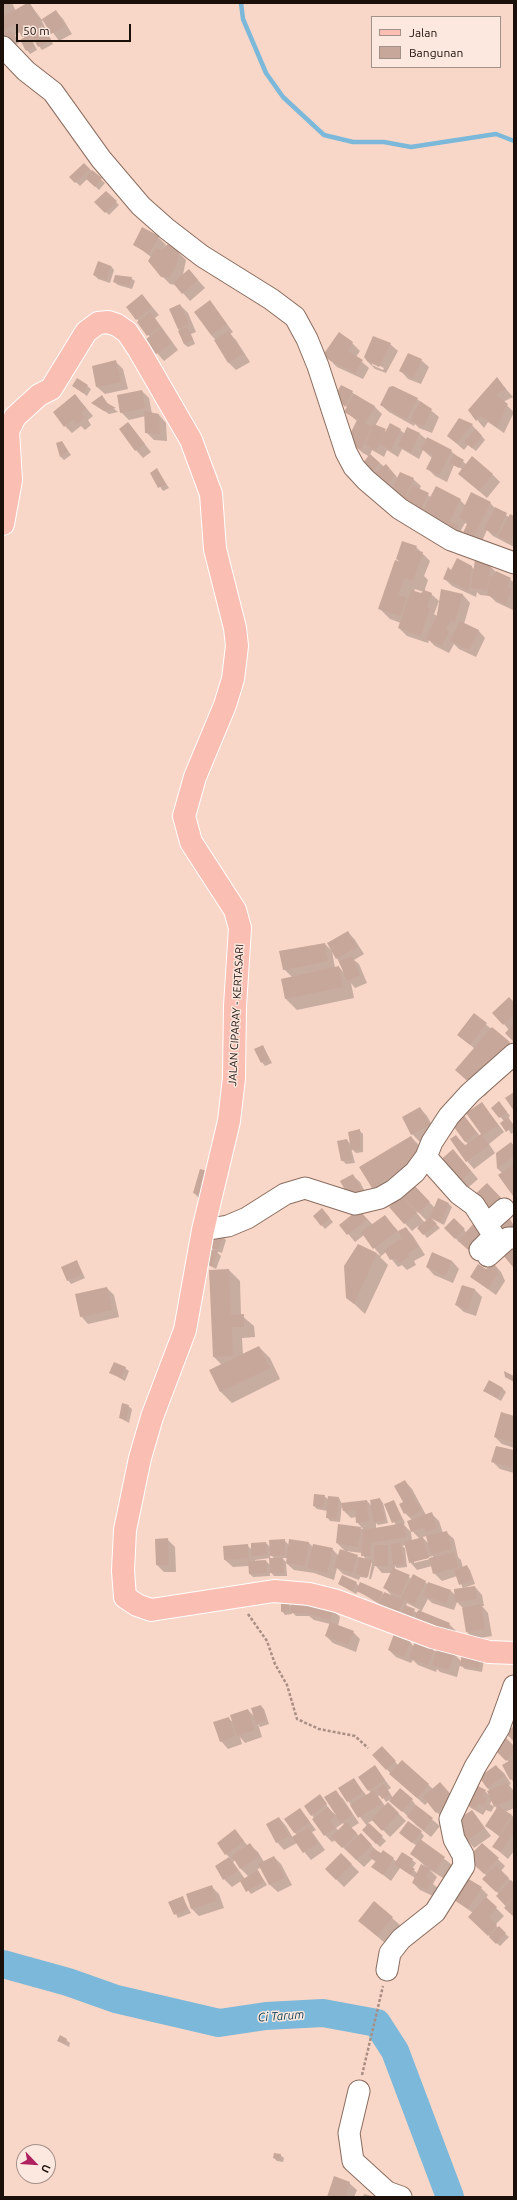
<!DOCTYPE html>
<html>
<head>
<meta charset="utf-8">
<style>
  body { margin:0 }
  #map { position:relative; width:517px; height:2200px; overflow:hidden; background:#f9d7c8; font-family:Ubuntu,sans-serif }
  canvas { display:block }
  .frame { position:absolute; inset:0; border:4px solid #1b0f0a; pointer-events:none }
  .legend { position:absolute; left:371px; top:16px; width:130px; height:52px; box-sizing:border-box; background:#fce8de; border:1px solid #a29189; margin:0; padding:5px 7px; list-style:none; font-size:12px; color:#1b0f0a }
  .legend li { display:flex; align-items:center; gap:8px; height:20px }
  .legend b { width:20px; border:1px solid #a29189 }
  .north { position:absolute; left:16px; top:2144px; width:40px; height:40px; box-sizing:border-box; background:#fce8de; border:1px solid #a29189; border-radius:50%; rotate:115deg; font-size:11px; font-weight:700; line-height:16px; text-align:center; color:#1b0f0a }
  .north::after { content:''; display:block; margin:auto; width:14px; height:18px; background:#ae2260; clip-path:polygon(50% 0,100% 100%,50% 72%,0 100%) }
  .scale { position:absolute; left:16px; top:24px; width:115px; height:18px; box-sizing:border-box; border:2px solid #1b0f0a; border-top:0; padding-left:5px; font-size:12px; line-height:14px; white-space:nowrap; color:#1b0f0a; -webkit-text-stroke:3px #fce8de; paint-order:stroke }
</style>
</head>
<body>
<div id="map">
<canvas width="517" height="2200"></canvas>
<div class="frame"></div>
<ul class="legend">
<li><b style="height:5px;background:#fbbeb2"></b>Jalan</li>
<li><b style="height:11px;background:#c7a799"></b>Bangunan</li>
</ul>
<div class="north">U</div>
<div class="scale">50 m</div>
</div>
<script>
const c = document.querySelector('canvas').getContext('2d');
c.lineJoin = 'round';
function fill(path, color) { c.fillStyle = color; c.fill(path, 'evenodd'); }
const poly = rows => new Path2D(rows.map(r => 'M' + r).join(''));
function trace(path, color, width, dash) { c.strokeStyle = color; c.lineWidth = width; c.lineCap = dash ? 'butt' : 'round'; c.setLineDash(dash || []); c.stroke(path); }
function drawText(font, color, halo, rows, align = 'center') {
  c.font = font + ' Ubuntu,sans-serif'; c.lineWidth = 3; c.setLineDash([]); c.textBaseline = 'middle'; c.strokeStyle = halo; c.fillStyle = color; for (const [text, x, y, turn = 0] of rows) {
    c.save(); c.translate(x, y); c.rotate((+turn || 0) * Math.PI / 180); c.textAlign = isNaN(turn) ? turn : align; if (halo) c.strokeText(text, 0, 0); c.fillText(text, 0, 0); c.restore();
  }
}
fill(poly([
  [3,3,12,3,16,11,29,3,42,20,56,11,63,19,72,34,59,41,44,20,42,21,53,44,42,50,35,41,33,42,37,50,30,54,27,50,25,38,20,32,15,35,19,43,12,46,3,32],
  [84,164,105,183,99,190,87,179,80,186,71,177],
  [106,192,119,205,109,215,96,202],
  [158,237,166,245,163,249,179,253,186,260,183,275,196,278,205,288,190,301,176,285,170,284,162,276,151,257,134,244],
  [111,266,114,270,110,283,98,279,94,275],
  [131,278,135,281,132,289,118,285,114,282],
  [142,295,159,315,155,318,178,350,164,361,157,353,150,337,137,319],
  [210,302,233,332,230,334,236,340,250,362,236,370,229,363,216,340,211,335],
  [180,305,188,313,196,332,191,334,195,344,188,347,184,344,171,310],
  [352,343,360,351,356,357,369,368,363,379,337,367,322,352,326,353],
  [390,344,398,351,386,373,375,369,367,361],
  [372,362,384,368,383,370,372,365],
  [421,360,429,367,421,384,408,379,401,371],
  [116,362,123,369,128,389,105,394,97,387,93,367],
  [497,379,513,397,503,402,514,412,504,433,488,422,484,428,469,410],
  [73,386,87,386,91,389,87,396],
  [342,386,375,407,382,414,375,426,387,432,400,430,405,434,407,428,420,434,427,440,451,451,467,465,492,474,500,482,487,498,459,474,464,470,454,465,447,482,435,476,427,468,432,458,423,450,419,459,402,449,398,457,387,450,384,457,372,450,370,455,398,478,413,479,421,486,419,490,431,497,460,500,466,506,490,503,497,510,509,517,510,515,514,517,514,547,493,536,487,530,478,550,376,495,370,457,363,453,355,446,357,421,345,411,347,407,336,396],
  [465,523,468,525,464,533,461,530],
  [142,391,149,398,152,414,159,415,166,423,167,441,154,440,146,432,146,416,129,420,121,412],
  [102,396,109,405,118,412,109,414,92,403],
  [417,399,439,417,432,433,419,428,415,424,414,426,389,412,381,405],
  [82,403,93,416,88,420,91,425,85,430,81,426,72,433,65,426],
  [128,423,151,452,143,458,136,450],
  [472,425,485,440,476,451,468,445,464,450,448,436],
  [62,442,71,455,64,460,61,457,57,443],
  [157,470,169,488,163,491,151,473],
  [416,547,430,561,424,576,428,580,424,592,431,594,439,601,434,614,437,616,442,590,463,595,470,603,464,624,478,630,485,638,476,657,459,649,454,644,449,653,435,646,429,640,428,643,407,636,399,628,401,623,390,619,379,608,400,563,397,559],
  [415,589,424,592,422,595,414,592],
  [471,566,475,570,490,566,496,572,514,582,513,610,496,602,490,596,480,595,477,592,476,597,452,586,444,578,451,571],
  [348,932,355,940,364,954,354,960,359,964,367,983,355,988,351,983,354,998,297,1010,286,999,282,979,292,977,284,969,325,944,332,951,335,968,339,967,344,973,337,958],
  [514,1003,514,1041,509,1030,504,1024],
  [474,1015,514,1047,514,1062,485,1096,457,1070,475,1049,459,1035],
  [263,1046,272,1063,265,1066,262,1062],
  [482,1103,504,1132,489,1144,495,1153,474,1169,467,1161,456,1136,466,1146,468,1144,465,1141,463,1115,480,1136,482,1134],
  [502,1106,510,1116,508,1118,514,1125,514,1132,511,1134,504,1121,492,1108],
  [420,1108,427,1116,436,1132,420,1142,412,1134],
  [360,1131,363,1134,363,1152,356,1153,351,1148,355,1163,346,1164,342,1160,347,1140,352,1146],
  [411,1137,422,1148,383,1198,372,1187],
  [514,1146,514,1196,499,1176,502,1173,498,1169,497,1154],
  [460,1158,478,1179,463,1192,456,1184],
  [200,1170,201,1200,194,1193],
  [352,1175,360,1182,369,1199,341,1181],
  [414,1187,435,1208,449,1204,452,1207,444,1225,430,1218,440,1228,427,1238,418,1226,412,1231,390,1207],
  [417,1211,427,1221,425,1223,416,1212],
  [359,1210,373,1225,385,1216,399,1232,406,1228,413,1236,425,1255,414,1261,416,1265,407,1270,402,1265,398,1267,386,1252,380,1257,388,1265,365,1314,347,1297,359,1245,381,1256,364,1235,355,1242,341,1225],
  [325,1213,333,1222,325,1229,314,1216],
  [454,1220,467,1233,459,1242,446,1228],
  [222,1236,226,1240,222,1253,216,1251,221,1256,216,1269,206,1264,215,1251,210,1247],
  [433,1253,452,1261,459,1269,453,1283,434,1275,427,1267],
  [77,1261,85,1278,71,1284,68,1280],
  [494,1264,501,1272,505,1281,496,1295,471,1277,486,1270],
  [229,1270,240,1281,241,1315,254,1326,255,1337,242,1338,243,1355,259,1347,270,1358,280,1379,232,1403,221,1392,210,1371,222,1365,214,1357],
  [462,1286,475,1290,482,1297,476,1316,464,1312,456,1305],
  [107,1288,114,1295,119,1317,88,1324,81,1316],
  [125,1368,129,1371,125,1381,111,1373],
  [502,1388,506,1392,501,1401,484,1391],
  [128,1406,132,1409,129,1423,120,1418],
  [514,1417,514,1448,502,1444,495,1437],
  [496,1447,514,1451,514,1473,500,1469,493,1462],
  [405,1481,412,1489,426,1515,432,1514,439,1521,443,1533,446,1532,454,1539,458,1557,461,1560,463,1568,467,1566,470,1570,475,1584,463,1588,457,1576,442,1581,434,1573,432,1566,417,1570,410,1562,406,1545,402,1546,405,1548,407,1567,397,1568,395,1566,395,1569,412,1579,414,1576,428,1584,451,1591,455,1595,475,1587,482,1595,484,1606,482,1606,488,1613,492,1636,474,1639,467,1632,463,1608,457,1602,454,1610,432,1603,428,1599,421,1612,449,1624,457,1632,452,1641,384,1607,358,1591,356,1594,339,1584,356,1583,359,1586,393,1597,385,1588,392,1573,382,1573,375,1565,371,1579,369,1579,372,1563,370,1563,367,1578,360,1577,359,1580,343,1574,337,1568,334,1580,314,1573,294,1570,286,1563,287,1576,274,1576,270,1571,270,1576,253,1577,250,1574,249,1566,233,1567,225,1560,247,1545,252,1550,266,1543,270,1547,284,1540,289,1545,308,1542,313,1547,332,1549,339,1556,345,1551,337,1543,339,1525,363,1529,357,1522,356,1517,351,1518,343,1510,342,1504,340,1522,330,1521,327,1517,327,1511,317,1509,314,1506,324,1496,329,1500,339,1498,342,1504,367,1501,372,1506,380,1499,383,1503,388,1523,378,1525,376,1523,376,1529,396,1526,386,1504,394,1501,405,1523,403,1524,411,1532,412,1541,420,1539,412,1531,412,1520,405,1513],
  [427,1536,429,1544,422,1537],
  [346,1551,362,1553,366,1560,360,1558],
  [270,1554,275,1559,271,1566,266,1561,255,1562,255,1560,270,1558],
  [433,1556,434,1558,414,1563,414,1560],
  [282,1558,287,1558,287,1563],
  [407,1603,420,1610,418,1613,406,1607],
  [167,1539,175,1547,176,1572,164,1572,157,1565],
  [305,1601,333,1610,340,1617,338,1626,353,1632,360,1639,356,1652,333,1643,326,1636,330,1624,314,1620,309,1616,296,1616,292,1612,292,1614,285,1615,282,1611,289,1603,292,1607],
  [410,1642,414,1647,416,1642,437,1652,437,1650,454,1654,462,1662,484,1660,482,1672,465,1669,460,1665,457,1677,440,1672,437,1669,436,1672,418,1665,413,1660,411,1663,396,1657,389,1650],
  [261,1706,264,1709,269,1724,260,1727,258,1724,262,1737,245,1743,240,1737,242,1744,228,1749,221,1741,228,1718,234,1723,248,1710,255,1717],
  [514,1748,514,1783,511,1779,509,1762,496,1749],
  [373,1755,389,1755,398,1765,402,1761,433,1789,447,1791,444,1820,428,1802,425,1805,398,1781],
  [496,1766,504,1773,511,1784,509,1785,514,1791,514,1808,505,1812,514,1817,514,1851,508,1859,494,1847,500,1837,486,1826,497,1809,492,1800,490,1804,494,1807,491,1812,486,1810,483,1815,471,1808,463,1801,485,1791,490,1796,491,1791,487,1788],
  [375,1767,391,1788,388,1790,393,1798,412,1800,418,1808,440,1826,431,1837,416,1825,391,1799,386,1802,381,1795,378,1796,385,1806,388,1803,406,1821,390,1837,373,1820,368,1823,386,1841,380,1847,363,1830,367,1826,348,1801,354,1780,367,1796,371,1793,360,1777],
  [335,1791,343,1799,359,1823,351,1828,359,1836,361,1835,381,1855,383,1851,397,1862,412,1860,416,1863,412,1869,417,1873,428,1869,411,1853,417,1846,403,1836,421,1832,424,1836,421,1840,452,1865,443,1878,430,1870,437,1877,433,1884,439,1889,435,1897,420,1890,413,1883,415,1878,400,1868,391,1881,373,1867,376,1862,372,1859,364,1867,335,1840,332,1842,325,1835,312,1815,323,1799,329,1809,338,1817],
  [343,1823,344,1825,339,1831,336,1828],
  [300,1809,316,1830,312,1832,325,1850,311,1860,297,1843,284,1850,277,1842,279,1818,286,1826,293,1838,297,1835,294,1832],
  [472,1811,491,1836,474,1848,467,1840],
  [235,1831,248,1846,250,1845,258,1852,264,1862,274,1857,281,1864,292,1885,278,1892,270,1885,261,1867,257,1870,267,1885,251,1894,241,1881,232,1887,224,1879,230,1858,226,1854],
  [235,1860,241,1869,249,1877,245,1879,233,1862],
  [482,1844,505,1866,501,1871,514,1884,514,1916,497,1896,499,1894,483,1879,487,1876,469,1858],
  [341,1854,359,1872,344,1887,326,1869],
  [212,1887,219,1894,224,1908,199,1916,192,1909,187,1895],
  [481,1888,488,1895,486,1898,504,1916,495,1925,509,1937,500,1946,477,1924,473,1913,455,1900],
  [182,1897,191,1913,178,1918,170,1902],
  [392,1918,400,1925,385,1943,359,1921],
  [66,2040,70,2043,69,2047,58,2041],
  [280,2155,284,2158,283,2162,277,2161,274,2158],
  [349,2183,357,2190,354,2197,328,2197],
  [364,2194,376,2197,363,2197]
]), '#0003');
trace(poly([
  [241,3,243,19,266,73,283,97,324,135,353,142,384,142,411,147,496,134,514,141]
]), '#7cb8d9', 4.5);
trace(poly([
  [3,1964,68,1982,116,1999,219,2023,266,2016,323,2013,377,2023,395,2051,450,2197]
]), '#7cb8d9', 28);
fill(poly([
  [27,3,30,3,42,25,22,37,15,24,3,31,3,17],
  [56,10,65,26,51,34,42,19],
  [43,28,51,40,38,47,31,35],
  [11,30,16,39,8,44,3,34],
  [28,35,34,46,26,51,20,40],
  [84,163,90,169,75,183,69,177],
  [92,170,102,178,95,187,85,178],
  [106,191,117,201,105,213,94,202],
  [142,227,159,236,149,254,133,245],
  [168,244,179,252,176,267,169,278,161,277,148,261,156,248,161,250],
  [98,261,111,266,106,280,93,275],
  [189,269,198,280,182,294,173,283],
  [115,275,132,277,129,286,113,282],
  [142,294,152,307,136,320,126,307],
  [210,300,227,324,211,335,194,312],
  [180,304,189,324,178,329,169,309],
  [150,312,160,327,147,336,137,322],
  [187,327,193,340,184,344,178,331],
  [161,328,172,343,156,354,146,339],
  [229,331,243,354,228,363,214,340],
  [339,332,353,342,348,351,363,360,355,373,329,360,318,349,325,352],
  [373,336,391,343,379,367,367,361,364,357],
  [408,353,422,359,413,378,399,371],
  [116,360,121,382,96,387,92,366],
  [497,377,506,389,496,395,508,404,497,427,480,416,476,421,468,410],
  [77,378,88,385,83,393,72,386],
  [341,385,353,391,345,407,335,396],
  [393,386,418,398,406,419,380,405,389,387],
  [142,390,145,408,120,413,117,395],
  [75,394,86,408,81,413,85,417,77,424,73,419,64,427,53,412],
  [354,394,375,406,365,424,344,412],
  [102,395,107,403,116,408,104,411,91,403],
  [420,401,432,409,424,426,410,421],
  [144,411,159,414,160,434,145,433],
  [459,418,473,424,456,443,447,436],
  [357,420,372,427,361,450,354,446,350,434],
  [128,422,145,444,135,451,119,429],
  [390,423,401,429,391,450,379,444],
  [374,424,386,429,376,450,365,445],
  [407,427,420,433,411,452,398,446],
  [476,429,482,436,472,448,464,442],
  [427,437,452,450,439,475,426,469,433,455,421,449],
  [62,441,68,451,60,457,56,443],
  [370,454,380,463,365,479,356,471],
  [454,454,464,460,459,468,449,463],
  [472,456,493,474,479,491,458,474],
  [386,464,396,476,375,495,364,483],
  [157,468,166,484,158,488,150,473],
  [400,472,414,478,400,508,388,486,392,488],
  [412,485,429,493,418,515,402,507],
  [436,486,461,499,450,521,459,526,453,538,420,517],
  [471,492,491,502,470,544,460,539,468,522,459,518],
  [495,507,507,513,497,535,484,529],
  [510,514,514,516,512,543,498,536],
  [402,541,417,546,415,550,423,552,413,581,404,578,398,595,407,598,400,616,378,609,395,560,404,563,396,559],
  [457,558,472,566,469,590,443,579,448,567,451,570],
  [475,559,491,565,487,590,471,588],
  [496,571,511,578,507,587,512,589,505,604,487,595,490,576,493,577],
  [441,589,463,594,455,622,450,621,446,630,449,631,442,646,426,639,437,615],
  [411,590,421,593,424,590,432,593,427,607,430,608,421,636,398,628],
  [460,621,479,630,469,650,450,641],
  [348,931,357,947,336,959,327,943],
  [325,943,328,961,283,970,279,951],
  [352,956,360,975,347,981,339,961],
  [339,966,343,987,285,999,281,979],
  [509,997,514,1002,514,1015,503,1025,492,1013],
  [474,1013,487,1023,470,1045,457,1035],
  [514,1024,514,1042,505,1033],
  [492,1027,510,1042,473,1086,455,1070],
  [263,1045,269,1059,261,1063,254,1049],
  [514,1092,514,1111,505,1098],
  [499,1101,507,1112,499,1118,491,1108],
  [482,1102,498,1125,482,1136,489,1145,466,1162,450,1139,456,1135,464,1146,481,1134,466,1113],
  [420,1107,430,1125,411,1135,402,1117],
  [463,1114,477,1133,465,1142,451,1123],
  [508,1117,514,1126,506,1132,500,1123],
  [360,1129,360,1149,351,1150,348,1132],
  [411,1136,423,1156,372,1188,359,1167],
  [347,1139,352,1159,341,1161,337,1141],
  [511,1142,514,1146,514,1156,497,1169,496,1153],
  [453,1149,471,1171,455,1185,437,1163],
  [514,1164,514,1195,513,1196,498,1175],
  [200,1169,211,1172,204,1196,193,1193],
  [353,1174,363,1192,350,1199,340,1181],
  [487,1183,506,1203,491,1217,472,1197],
  [414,1185,430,1202,418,1213,403,1196],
  [402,1196,417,1213,404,1224,389,1207],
  [438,1198,449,1203,441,1222,430,1217,437,1224,423,1235,417,1228,430,1217],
  [322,1208,330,1218,321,1226,313,1216],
  [359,1209,367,1220,347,1235,339,1225],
  [507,1214,514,1226,503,1235,495,1225],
  [385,1215,397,1231,373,1249,361,1232],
  [454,1218,465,1229,455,1239,444,1228],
  [474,1223,490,1237,474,1255,458,1241],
  [406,1227,418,1247,407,1254,409,1257,399,1263,396,1258,390,1260,384,1250,402,1238,398,1231],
  [214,1232,223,1236,218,1250,209,1247],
  [358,1244,377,1253,354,1304,346,1298,344,1266],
  [514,1244,514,1266,513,1267,502,1254],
  [210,1249,218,1251,213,1266,205,1264],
  [432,1252,452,1261,445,1276,426,1267],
  [77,1260,82,1274,67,1281,61,1267],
  [494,1263,498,1273,488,1289,470,1277,478,1264,486,1269],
  [229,1269,231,1315,244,1314,244,1327,232,1327,233,1356,213,1357,209,1270],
  [462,1285,475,1289,468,1310,455,1305],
  [107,1287,112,1310,80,1317,75,1294],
  [259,1346,270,1368,220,1392,209,1370],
  [114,1362,126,1367,121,1378,109,1373],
  [504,1371,514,1376,514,1382,505,1377],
  [489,1380,503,1388,497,1398,483,1391],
  [122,1403,129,1405,126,1420,119,1418],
  [501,1412,514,1416,514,1443,494,1437],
  [496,1446,514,1450,511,1467,491,1462],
  [405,1480,421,1511,410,1517,408,1512,404,1514,399,1504,403,1502,394,1486],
  [314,1494,325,1495,323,1508,313,1506],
  [328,1496,339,1497,336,1519,326,1518],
  [380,1498,385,1520,374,1522,370,1500],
  [367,1500,369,1521,356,1523,355,1510,343,1511,341,1503],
  [394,1500,402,1519,392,1523,384,1504],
  [432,1512,437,1528,426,1532,424,1527,411,1532,407,1521],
  [404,1523,406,1537,371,1543,370,1556,361,1556,363,1530],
  [338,1524,361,1527,358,1547,336,1543],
  [447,1531,452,1549,431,1555,426,1536],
  [423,1537,429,1558,409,1563,404,1542],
  [168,1538,169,1565,156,1565,155,1539],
  [285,1539,285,1555,270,1556,269,1540],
  [289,1539,309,1542,305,1566,286,1563],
  [266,1542,267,1555,251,1556,251,1543],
  [401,1543,404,1564,393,1565,391,1544],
  [248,1544,249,1558,224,1560,223,1546],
  [313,1544,333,1548,327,1573,307,1568],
  [374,1545,388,1545,388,1566,374,1566],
  [340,1549,358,1555,352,1573,334,1567],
  [454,1552,458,1567,433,1574,429,1558],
  [359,1557,372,1560,368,1577,356,1574],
  [269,1558,283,1558,284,1573,270,1573],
  [266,1560,267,1573,249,1574,248,1561],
  [467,1565,472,1580,459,1585,454,1570],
  [393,1568,410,1575,400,1596,383,1588],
  [413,1574,426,1581,414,1605,401,1598],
  [342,1575,357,1582,352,1591,338,1584],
  [360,1582,383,1592,378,1601,356,1591],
  [428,1582,451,1590,446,1603,423,1596],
  [475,1586,477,1599,455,1602,454,1589],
  [384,1592,404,1600,398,1612,379,1603],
  [291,1600,305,1600,305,1613,291,1613],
  [281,1602,289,1602,289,1611,281,1612],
  [308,1602,333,1609,330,1620,305,1613],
  [481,1604,485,1629,466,1632,462,1608],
  [405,1605,415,1609,412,1618,401,1614],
  [418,1610,450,1623,445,1635,414,1621],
  [330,1622,354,1631,348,1645,325,1636],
  [394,1634,411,1641,404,1657,388,1650],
  [415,1641,434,1648,428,1665,409,1658],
  [437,1648,454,1653,449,1670,432,1665],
  [462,1653,481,1656,479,1669,460,1666],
  [261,1705,266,1720,256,1724,251,1708],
  [248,1709,255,1730,237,1736,230,1715],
  [229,1717,235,1736,220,1742,213,1722],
  [514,1726,514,1742,506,1733],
  [506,1738,514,1746,514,1753,506,1761,494,1749],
  [382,1746,396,1761,386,1770,372,1755],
  [514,1758,514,1777,510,1780,502,1765],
  [402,1760,429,1784,417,1798,389,1774],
  [375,1765,385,1780,368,1791,358,1777],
  [496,1765,504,1776,487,1788,479,1777],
  [354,1778,363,1792,347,1802,338,1788],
  [440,1782,454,1798,436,1813,423,1797],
  [472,1783,486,1790,482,1797,487,1799,483,1806,479,1803,476,1809,462,1801],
  [507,1783,514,1798,494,1807,487,1791],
  [384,1784,390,1794,382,1799,376,1789],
  [400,1788,413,1799,402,1812,389,1801],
  [336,1790,352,1815,341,1823,324,1797],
  [374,1790,382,1803,358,1818,350,1805],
  [320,1794,327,1804,311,1816,304,1806],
  [388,1802,399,1813,382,1831,371,1819],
  [416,1805,433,1818,424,1830,407,1817],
  [498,1806,512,1815,499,1835,485,1826],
  [328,1807,335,1816,330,1820,335,1828,324,1836,312,1819],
  [300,1808,310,1822,294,1833,284,1819],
  [472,1810,485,1828,466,1841,454,1822],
  [514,1815,514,1836,512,1835,501,1852,492,1847],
  [279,1817,289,1836,276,1843,266,1824],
  [408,1821,422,1831,412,1843,399,1833],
  [346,1822,357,1833,342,1848,331,1837],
  [369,1823,383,1836,376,1844,362,1830],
  [308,1827,318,1843,303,1853,292,1837],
  [235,1829,244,1841,225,1855,217,1843],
  [361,1833,372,1845,356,1860,345,1848],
  [420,1839,445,1857,435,1871,410,1854],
  [250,1843,259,1856,240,1869,232,1856],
  [482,1843,499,1858,484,1874,467,1858],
  [374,1849,381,1853,383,1850,394,1858,383,1875,371,1867,376,1861,368,1856],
  [402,1852,413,1859,409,1866,415,1869,411,1875,394,1864],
  [341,1853,352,1864,336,1880,325,1869],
  [274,1856,285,1878,269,1885,258,1864],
  [229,1857,238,1871,223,1880,215,1866],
  [421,1864,430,1869,426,1877,432,1881,427,1890,412,1883],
  [496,1865,509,1878,496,1892,482,1879],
  [258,1870,264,1881,246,1892,240,1881],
  [467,1878,482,1887,468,1909,454,1900],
  [511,1880,514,1883,514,1895,505,1905,496,1896],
  [212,1885,217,1901,191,1909,186,1894],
  [183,1896,188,1909,174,1915,168,1902],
  [486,1897,497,1907,489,1917,497,1925,488,1936,468,1917],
  [514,1897,514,1917,504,1908],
  [374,1901,393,1917,377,1936,358,1921],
  [499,1926,506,1933,496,1944,489,1937],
  [60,2035,67,2039,65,2044,57,2041],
  [274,2153,281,2154,280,2160,273,2158],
  [334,2176,350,2182,345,2197,327,2197]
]), '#c7a799');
const minor = poly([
  [3,47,26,71,53,92,101,159,141,206,167,229,202,256,271,299,295,317,307,339,318,366,346,452,354,467,366,480,400,509,451,540,514,563],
  [426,1157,459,1194,474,1205,494,1236,480,1250],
  [487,1224,504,1209],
  [203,1230,228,1226,247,1218,285,1194,305,1188,355,1204,380,1198,394,1190,415,1172,426,1157,432,1142,449,1116,470,1093,514,1054],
  [488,1256,508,1238,514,1238],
  [387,1970,390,1953,401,1939,435,1912,464,1866,463,1855,454,1839,450,1819,475,1767,499,1728,514,1686],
  [359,2091,349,2133,353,2161,387,2192,401,2197]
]);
const major = poly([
  [3,524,11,480,8,431,15,417,39,395,51,389,86,332,98,323,108,322,117,325,127,332,139,350,191,440,211,494,215,549,235,628,237,646,233,679,225,705,195,777,184,816,191,842,235,910,240,928,235,1006,234,1078,229,1121,203,1230,185,1330,152,1417,140,1458,125,1530,123,1571,125,1597,137,1605,151,1610,274,1591,309,1594,337,1601,432,1637,489,1652,514,1653]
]);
trace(minor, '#8a6d5f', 23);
trace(major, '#fff', 24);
trace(poly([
  [248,1614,267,1641,275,1664,287,1685,297,1719,319,1729,355,1736,368,1748],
  [362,2075,383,1986]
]), '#a88e83', 2.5, [3, 2]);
trace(minor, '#fff', 21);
trace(major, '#fbbeb2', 22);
drawText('11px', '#1b0f0a', '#fce8de', [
  ["JALAN CIPARAY - KERTASARI",236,1015,-87]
]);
drawText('italic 12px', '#093d54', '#fce8de', [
  ["Ci Tarum",281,2016,-4]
]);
</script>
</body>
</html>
